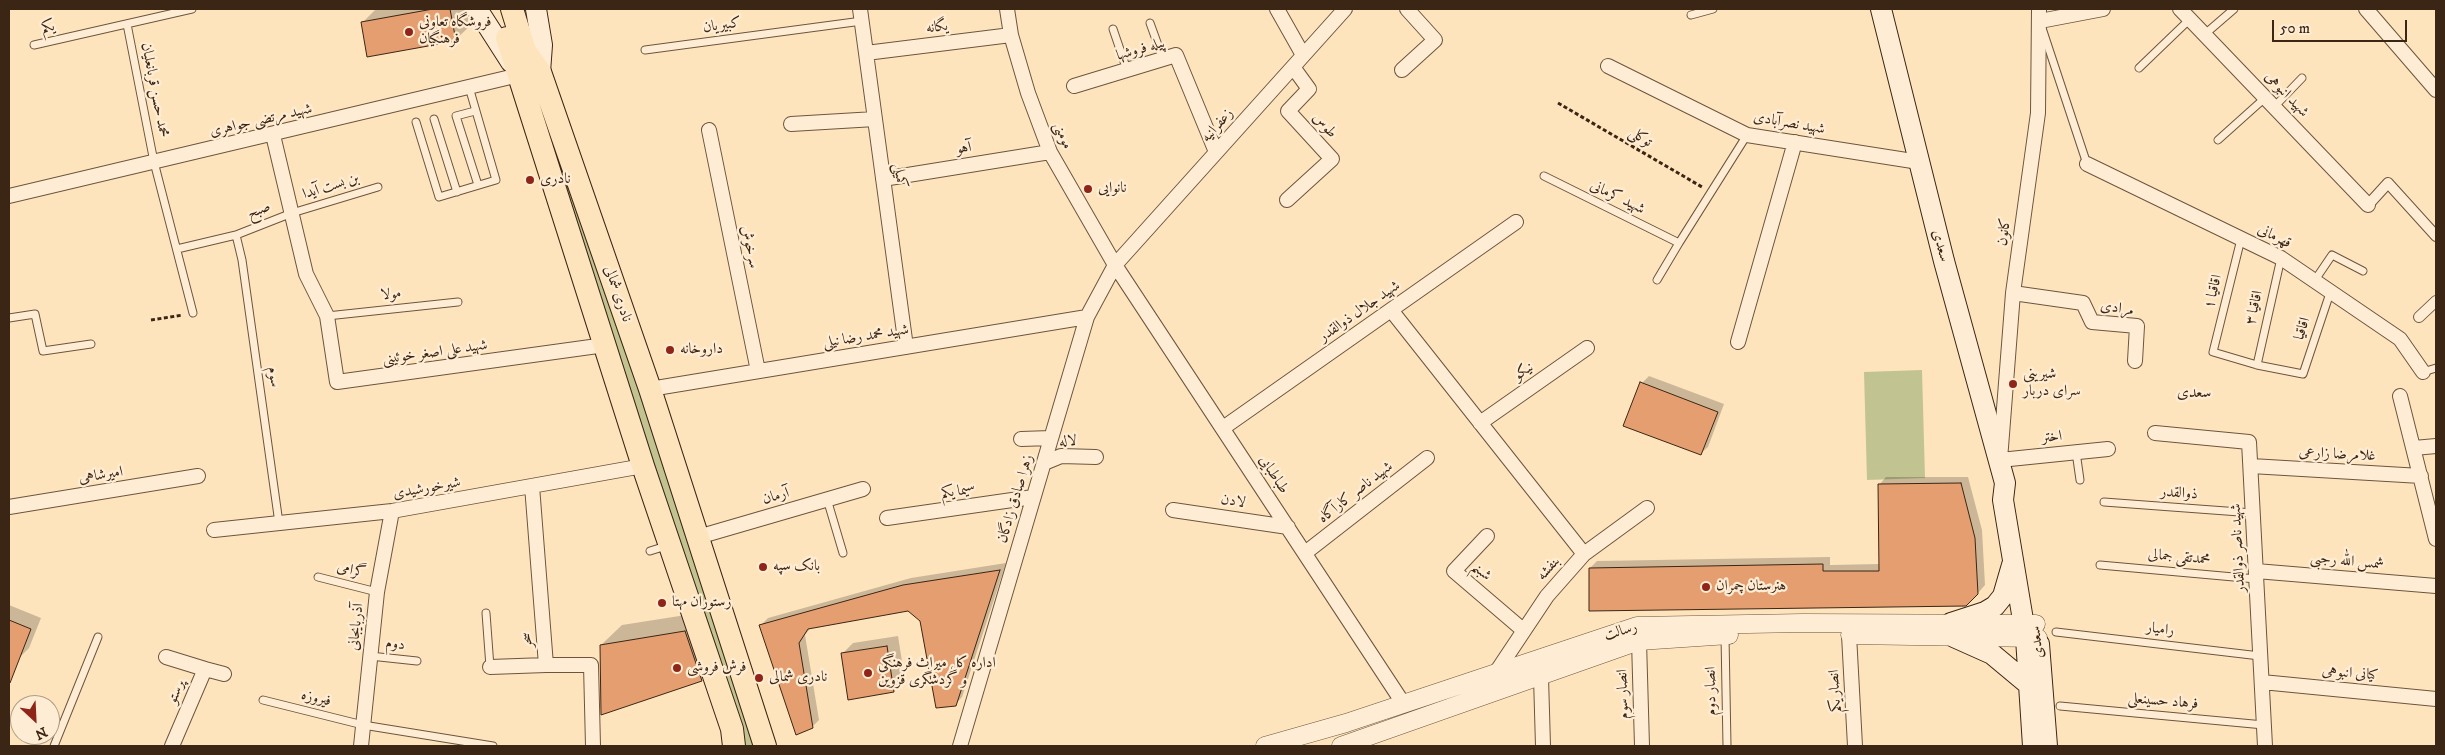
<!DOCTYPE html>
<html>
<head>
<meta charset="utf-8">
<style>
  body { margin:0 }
  #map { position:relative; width:2445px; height:755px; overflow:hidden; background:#fee4bd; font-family:"IM FELL DW Pica",serif }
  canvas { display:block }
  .frame { position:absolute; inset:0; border:10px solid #3b2514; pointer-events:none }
  .north { position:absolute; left:10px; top:695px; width:50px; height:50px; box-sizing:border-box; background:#feedd4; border:1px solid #b09d87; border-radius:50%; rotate:155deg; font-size:14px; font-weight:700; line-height:20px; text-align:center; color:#3b2514 }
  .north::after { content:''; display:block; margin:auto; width:18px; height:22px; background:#8f2418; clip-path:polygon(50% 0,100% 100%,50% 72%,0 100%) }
  .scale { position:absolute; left:2272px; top:20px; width:135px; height:22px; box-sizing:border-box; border:2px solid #3b2514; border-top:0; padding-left:6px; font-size:15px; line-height:18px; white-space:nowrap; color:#3b2514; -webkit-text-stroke:4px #feedd4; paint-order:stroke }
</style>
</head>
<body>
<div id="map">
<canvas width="2445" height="755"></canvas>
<div class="frame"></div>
<div class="north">N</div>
<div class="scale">50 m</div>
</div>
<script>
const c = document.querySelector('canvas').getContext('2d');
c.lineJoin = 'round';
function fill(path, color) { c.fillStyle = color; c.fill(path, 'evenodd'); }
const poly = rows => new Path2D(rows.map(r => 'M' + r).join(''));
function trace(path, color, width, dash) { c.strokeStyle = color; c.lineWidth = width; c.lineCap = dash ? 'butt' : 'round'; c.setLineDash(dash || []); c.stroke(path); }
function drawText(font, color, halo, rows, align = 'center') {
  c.font = font + ' "IM FELL DW Pica",Amiri,serif'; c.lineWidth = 4.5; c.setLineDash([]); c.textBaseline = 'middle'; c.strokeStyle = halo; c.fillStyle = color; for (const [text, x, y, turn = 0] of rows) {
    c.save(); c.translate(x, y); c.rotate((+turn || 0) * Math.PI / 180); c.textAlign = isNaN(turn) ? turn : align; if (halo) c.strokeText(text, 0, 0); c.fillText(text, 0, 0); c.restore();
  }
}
fill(poly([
  [561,132,765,746,734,746,539,138],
  [1922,370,1925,478,1867,480,1864,372]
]), '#c1c490');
fill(poly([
  [376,9,466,9,470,26,455,40,362,23],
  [1649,376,1724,404,1708,447,1700,454,1642,383],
  [1886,477,1968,477,1982,530,1985,585,1978,593,1590,568,1597,561,1830,557,1830,565,1880,564,1879,485],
  [1006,563,962,697,955,705,921,620,908,610,811,627,805,635,819,720,812,727,761,625,768,618,911,578],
  [9,605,41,618,29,648,18,659,9,655],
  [705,612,721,659,701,680,601,645,622,625],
  [898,636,905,680,894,691,849,698,842,654,853,643]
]), '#0003');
const building = poly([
  [433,9,450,9,456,41,367,57,361,22,433,9],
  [1640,382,1718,412,1701,455,1623,426,1640,382],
  [1961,483,1975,538,1978,594,1966,606,1589,611,1589,568,1823,564,1823,571,1879,571,1878,484,1961,483],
  [1000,570,956,706,936,708,920,621,908,611,808,629,799,643,813,728,796,735,759,625,903,585,1000,570],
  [9,620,31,629,10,683,9,683,9,620],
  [685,631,702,681,601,715,600,645,685,631],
  [887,646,894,692,848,700,841,653,887,646]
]);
fill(building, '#e49e70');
trace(building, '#3b2514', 1);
const service = poly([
  [1691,15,1713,9],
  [1150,23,1163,59],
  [127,24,154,162,193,313],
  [1113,29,1127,70],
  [2043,31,2087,164],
  [2205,34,2234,9],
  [34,45,192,9],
  [645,50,862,21],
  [2139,68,2190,19],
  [2275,106,2302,78],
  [475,111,456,116,478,185],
  [434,119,457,192],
  [416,122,439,197,496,180,469,87],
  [2218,140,2266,97],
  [1544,176,1679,243,1747,135],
  [236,235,242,260,279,523],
  [2241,239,2213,352,2257,365,2303,374,2330,293],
  [177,249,236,235,292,213,378,187],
  [1657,280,1679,243],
  [2315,280,2332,255,2363,271],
  [327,316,458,302],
  [9,318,35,314,43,351,91,344],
  [2257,365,2281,258],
  [2423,372,2436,368],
  [2076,452,2080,480],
  [827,499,843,553],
  [2104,502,2253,513],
  [650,551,666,546],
  [2100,565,2256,579],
  [318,577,377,592],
  [486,613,490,667],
  [2056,632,2260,656],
  [1725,636,1727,746],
  [370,656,417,661],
  [263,700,363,725,493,746],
  [2060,706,2264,725],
  [54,746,98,637]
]);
const pedestrian = poly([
  [2368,205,2388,183,2436,236],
  [2419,317,2436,301]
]);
const minor = poly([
  [860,9,906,347],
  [1007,9,1011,35,1028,93,1050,152,1115,265,1403,703],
  [1277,9,1303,55],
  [2039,9,2038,113,2013,293,2000,460,2108,449],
  [2180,9,2368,205],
  [2366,9,2436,90],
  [2040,21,2103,9],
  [866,53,1011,35],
  [1608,66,1747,135,1919,162],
  [1402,70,1435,40,1407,9],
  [1074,86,1176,55,1216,152],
  [791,124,875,119],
  [709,130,758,371],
  [273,135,306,274,327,316,337,382,605,345],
  [2087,164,2281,258,2400,339,2423,372],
  [883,179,1050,152],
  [9,196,519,75],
  [1287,200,1332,159,1288,111,1309,89,1293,67],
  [2013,293,2083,303,2092,322,2137,326,2135,361],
  [1391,310,1584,554],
  [1738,342,1795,142],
  [650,389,1087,317],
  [2400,396,2436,539],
  [1480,423,1587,348],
  [1223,428,1516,222],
  [2155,433,2249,442,2265,746],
  [1021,439,1051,438],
  [2414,448,2436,446],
  [1044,463,1061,456,1096,457],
  [2251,466,2421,476],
  [532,486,546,665,591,665,593,746],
  [9,507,198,476],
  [1173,510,1288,527],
  [887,518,1033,497],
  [214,530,392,511,643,466],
  [1487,536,1454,571,1523,630],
  [698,537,863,489],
  [1305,553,1427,458],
  [2256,571,2436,586],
  [1849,635,1855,746],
  [1639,641,1642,746],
  [166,657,205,669],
  [490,667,546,665],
  [1497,671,1547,596,1584,554,1647,508],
  [1541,677,1543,746],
  [2262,682,2436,699],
  [172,746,205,669,224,674],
  [361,746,377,592,392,511],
  [960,746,1087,317,1115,265,1345,9]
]);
const tertiary = poly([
  [1850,635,2038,638],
  [1265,746,1346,723,1637,626,1803,623,2036,624],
  [1341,746,1639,641,1729,635]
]);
const secondary = poly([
  [477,9,511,62],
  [536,9,542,45,540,72],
  [1881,9,1944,261,2005,483,2003,500,2026,638,2033,746],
  [1951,623,1985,612,1995,606,2003,596,2012,565],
  [1954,637,1992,654,2028,684],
  [2039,644,2047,746]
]);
const primary = poly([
  [512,9,525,51,540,72,650,389,765,746],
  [507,38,643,466,732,729,734,746]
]);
trace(service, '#6c553e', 9);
trace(pedestrian, '#6c553e', 12);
trace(minor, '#6c553e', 16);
trace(tertiary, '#6c553e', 19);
trace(secondary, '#3b2514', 22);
trace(primary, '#3b2514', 24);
trace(poly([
  [453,23,464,21],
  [1558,103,1702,187],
  [151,320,183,315]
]), '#3b2514', 3, [4, 2.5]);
trace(service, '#feedd4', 7);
trace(pedestrian, '#feedd4', 10);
trace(minor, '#feedd4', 14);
trace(tertiary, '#feedd4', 18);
trace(secondary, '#feedd4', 20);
trace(primary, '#fee4bd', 22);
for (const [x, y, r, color] of [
  [409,32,5,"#8f2418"],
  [530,180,5,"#8f2418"],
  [1088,189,5,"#8f2418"],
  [670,350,5,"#8f2418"],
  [2013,384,5,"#8f2418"],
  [763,567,5,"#8f2418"],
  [1706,587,5,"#8f2418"],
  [662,603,5,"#8f2418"],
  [677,668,5,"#8f2418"],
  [868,673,5,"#8f2418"],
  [759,678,5,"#8f2418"]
]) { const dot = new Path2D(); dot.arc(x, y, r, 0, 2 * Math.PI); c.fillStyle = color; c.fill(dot); trace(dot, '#feedd4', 2); }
drawText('15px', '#3b2514', '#feedd4', [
  ["فروشگاه تعاونی",419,23],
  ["فرهنگیان",419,40],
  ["نادری",540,180],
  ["نانوایی",1098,189],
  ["داروخانه",680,350],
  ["شیرینی",2023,375],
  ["سرای دربار",2023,392],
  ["بانک سپه",773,567],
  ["هنرستان چمران",1716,587],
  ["رستوران مهتا",672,603],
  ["اداره کل میراث فرهنگی",878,664],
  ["و گردشگری قزوین",878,681],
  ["فرش فروشی",687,668],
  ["نادری شمالی",769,678]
], 'left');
drawText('15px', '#3b2514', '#feedd4', [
  ["کبیریان",722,26,-8],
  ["یکم",48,28,-13],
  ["یگانه",937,28,-7],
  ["پیله فروشها",1141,50,-16],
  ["محمد حسن قربانعلیان",154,90,79],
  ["شهید انبوهی",2286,95,46],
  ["شهید مرتضی جواهری",261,121,-13],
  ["شهید نصرآبادی",1789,124,10],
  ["زعفرانیه",1218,126,-48],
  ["طوس",1324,126,48],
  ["مومنی",1062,136,67],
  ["توکلی",1640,138,30],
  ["آهو",964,149,-9],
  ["کمیلی",899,176,82],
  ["بن بست آیدا",331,187,-17],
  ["شهید کرمانی",1617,198,26],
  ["صبح",259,211,-22],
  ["کانون",2005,232,-82],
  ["قهرمانی",2274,237,27],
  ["سعدی",1940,246,75],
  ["سرخوش",749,247,78],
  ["اقاقیا ۱",2214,292,-76],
  ["نادری شمالی",617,294,71],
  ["مولا",391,295,-6],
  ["اقاقیا ۳",2255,308,-77],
  ["مرادی",2117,309,9],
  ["شهید جلال ذوالقدر",1360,312,-35],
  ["اقاقیا",2303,329,-72],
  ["شهید محمد رضا نیلی",866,337,-9],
  ["شهید علی اصغر خوئینی",435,353,-8],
  ["نیکو",1524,372,-35],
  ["سوم",273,377,82],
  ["اختر",2052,438,-7],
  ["لاله",1068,442,-4],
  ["غلامرضا زارعی",2337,455,3],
  ["طباطبایی",1273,475,57],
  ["امیرشاهی",101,476,-9],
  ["شیرخورشیدی",427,489,-10],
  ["سیما یکم",958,492,-8],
  ["شهید ناصر کارآگاه",1356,493,-38],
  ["ذوالقدر",2179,494,4],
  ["آرمان",776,497,-16],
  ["زهرا صادق زادگان",1016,499,-73],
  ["لادن",1233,502,8],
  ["شهید ناصر ذوالقدر",2239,548,-93],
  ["محمدتقی جمالی",2179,558,5],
  ["شمس الله رجبی",2347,562,5],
  ["بنفشه",1549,569,-49],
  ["گرامی",351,571,14],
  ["شبنم",1481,572,40],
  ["آذربایجانی",357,627,-84],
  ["رامیار",2160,630,7],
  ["رسالت",1621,632,-16],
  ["سحر",528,640,-95],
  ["سعدی",2038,642,-97],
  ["دوم",395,645,6],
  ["کیانی انبوهی",2350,674,5],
  ["انصار دوم",1712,691,-91],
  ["انصار یکم",1836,691,-93],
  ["پرستو",177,692,-67],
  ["انصار سوم",1624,694,-92],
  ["فیروزه",316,699,14],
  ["فرهاد حسینعلی",2163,702,5]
]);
drawText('16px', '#3b2514', '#feedd4', [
  ["سعدی",2194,394]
]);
</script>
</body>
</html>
